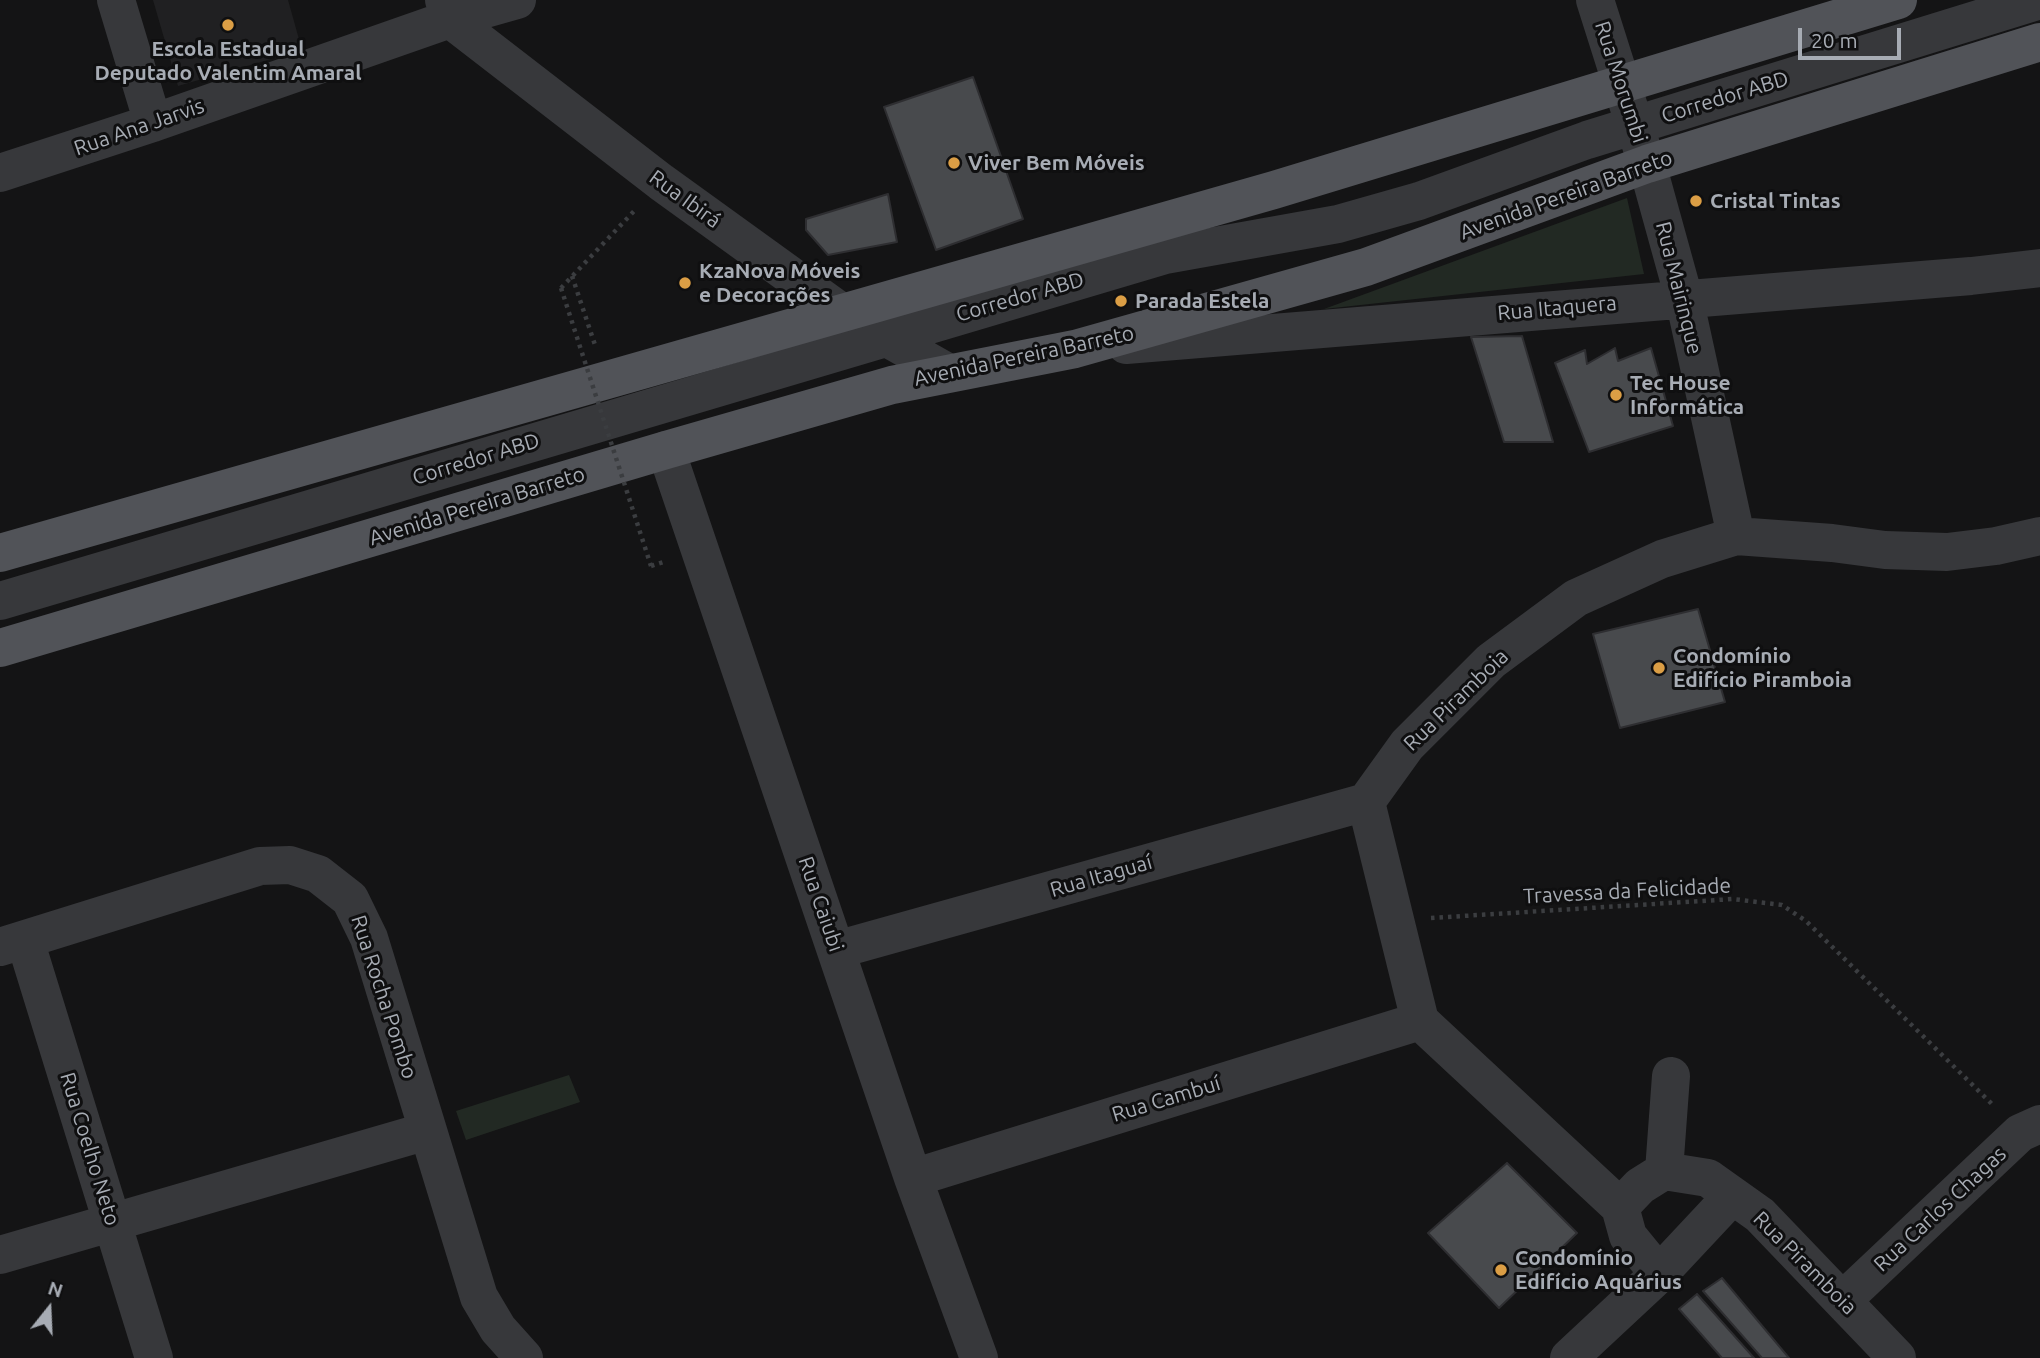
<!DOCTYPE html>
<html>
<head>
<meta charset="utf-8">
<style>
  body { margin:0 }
  #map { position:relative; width:2040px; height:1358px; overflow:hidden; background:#141415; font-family:Ubuntu,sans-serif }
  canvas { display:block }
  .north { position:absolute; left:14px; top:1274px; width:70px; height:70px; -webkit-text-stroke:5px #0f0f10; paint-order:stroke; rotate:18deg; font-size:19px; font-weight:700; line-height:28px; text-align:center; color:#a7acb4 }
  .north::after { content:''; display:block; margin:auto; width:24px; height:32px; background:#a7acb4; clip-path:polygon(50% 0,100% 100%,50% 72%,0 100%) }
  .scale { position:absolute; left:1798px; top:28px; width:103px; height:32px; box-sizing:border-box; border:4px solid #a7acb4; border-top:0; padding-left:9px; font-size:21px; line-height:24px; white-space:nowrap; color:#a7acb4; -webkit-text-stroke:5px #0f0f10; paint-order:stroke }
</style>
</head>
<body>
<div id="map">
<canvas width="2040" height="1358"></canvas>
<div class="north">N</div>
<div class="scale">20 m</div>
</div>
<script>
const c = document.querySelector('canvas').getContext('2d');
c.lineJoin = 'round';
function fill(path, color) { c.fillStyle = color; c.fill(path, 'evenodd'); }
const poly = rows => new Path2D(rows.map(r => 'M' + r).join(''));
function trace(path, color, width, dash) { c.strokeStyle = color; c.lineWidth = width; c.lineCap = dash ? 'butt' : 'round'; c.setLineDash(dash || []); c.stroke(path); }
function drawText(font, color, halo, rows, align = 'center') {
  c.font = font + ' Ubuntu,sans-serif'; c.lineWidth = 6; c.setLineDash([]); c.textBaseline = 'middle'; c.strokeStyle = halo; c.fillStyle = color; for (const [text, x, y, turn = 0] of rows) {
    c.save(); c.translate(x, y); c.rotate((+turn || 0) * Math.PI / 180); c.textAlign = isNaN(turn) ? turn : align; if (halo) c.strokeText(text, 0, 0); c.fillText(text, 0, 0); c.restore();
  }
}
fill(poly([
  [153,0,288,0,302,50,178,86]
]), '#202022');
fill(poly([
  [1627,198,1644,274,1324,309],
  [569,1075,580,1102,466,1140,456,1111]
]), '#222923');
const building = poly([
  [973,77,1023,219,936,250,884,107,973,77],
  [888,194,897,242,828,255,806,230,806,219,888,194],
  [1522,336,1553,442,1504,442,1471,337,1522,336],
  [1615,348,1618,361,1651,348,1673,426,1589,452,1555,363,1585,350,1587,364,1615,348],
  [1698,609,1725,702,1620,728,1593,634,1698,609],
  [1507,1163,1577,1233,1499,1308,1428,1233,1507,1163],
  [1722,1278,1789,1358,1762,1358,1703,1291,1722,1278],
  [1697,1294,1754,1358,1722,1358,1679,1309,1697,1294]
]);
fill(building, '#484a4d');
trace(building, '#2e2e31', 2);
trace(poly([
  [572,276,596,348],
  [561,288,637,208],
  [651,566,667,561],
  [1431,918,1733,899,1782,905,1806,921,1995,1107]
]), '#3b3d40', 4.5, [3.5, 5]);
trace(poly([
  [116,0,153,123],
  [444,0,450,19,661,182,841,312,949,373],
  [1595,0,1647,164,1684,298,1736,536],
  [0,173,153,123,450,19,517,0],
  [1126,345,1971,276,2040,268],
  [666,450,913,1178,979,1358],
  [0,601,1165,255,1338,224,1419,201,1587,140,2040,0],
  [25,940,154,1358],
  [0,947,260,866,290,865,318,874,350,899,369,938,479,1297,498,1329,524,1358],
  [836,950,1366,802],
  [1664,1171,1671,1076],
  [913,1178,1420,1021],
  [1620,1207,1640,1186,1664,1171,1708,1178,1760,1215,1897,1358],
  [0,1255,427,1131],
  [1659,1274,1628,1236,1620,1207,1420,1021,1366,802,1407,745,1491,661,1576,598,1662,559,1736,536,1832,543,1885,550,1947,552,1996,546,2040,536],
  [1843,1300,2020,1133,2040,1124],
  [1569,1358,1659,1274,1732,1196]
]), '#37383b', 38);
trace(poly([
  [0,553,1274,190,1898,0],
  [0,648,666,450,892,385,1075,349,1366,267,1647,164,2040,42]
]), '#515358', 38);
trace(poly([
  [561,288,651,566]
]), '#3b3d40', 4.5, [3.5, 5]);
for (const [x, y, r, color] of [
  [228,25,7,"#db9e45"],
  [954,163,7,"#db9e45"],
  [1696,201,7,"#db9e45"],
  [685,283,7,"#db9e45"],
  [1121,301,7,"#db9e45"],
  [1616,395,7,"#db9e45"],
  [1659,668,7,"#db9e45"],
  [1501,1270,7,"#db9e45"]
]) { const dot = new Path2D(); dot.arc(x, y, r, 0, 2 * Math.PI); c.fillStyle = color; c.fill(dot); trace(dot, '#0f0f10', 2.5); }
drawText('bold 21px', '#a7acb4', '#0f0f10', [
  ["Escola Estadual",228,49,"center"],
  ["Deputado Valentim Amaral",228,73,"center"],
  ["Viver Bem Móveis",968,163],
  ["Cristal Tintas",1710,201],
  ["KzaNova Móveis",699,271],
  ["e Decorações",699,295],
  ["Parada Estela",1135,301],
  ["Tec House",1630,383],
  ["Informática",1630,407],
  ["Condomínio",1673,656],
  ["Edifício Piramboia",1673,680],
  ["Condomínio",1515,1258],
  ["Edifício Aquárius",1515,1282]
], 'left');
drawText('21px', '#a7acb4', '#0f0f10', [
  ["Rua Morumbi",1621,82,72],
  ["Corredor ABD",1725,97,-17],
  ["Rua Ana Jarvis",139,127,-19],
  ["Avenida Pereira Barreto",1566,195,-20],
  ["Rua Ibirá",685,199,36],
  ["Rua Mairinque",1679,288,76],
  ["Corredor ABD",1020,297,-16],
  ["Rua Itaquera",1557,308,-5],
  ["Avenida Pereira Barreto",1024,356,-12],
  ["Corredor ABD",476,459,-17],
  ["Avenida Pereira Barreto",477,506,-17],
  ["Rua Piramboia",1456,700,-44],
  ["Rua Itaguaí",1101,876,-16],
  ["Travessa da Felicidade",1627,891,-3],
  ["Rua Caiubi",821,904,71],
  ["Rua Rocha Pombo",384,997,72],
  ["Rua Cambuí",1166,1099,-17],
  ["Rua Coelho Neto",90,1149,73],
  ["Rua Carlos Chagas",1940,1209,-43],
  ["Rua Piramboia",1805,1263,45]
]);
</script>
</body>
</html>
